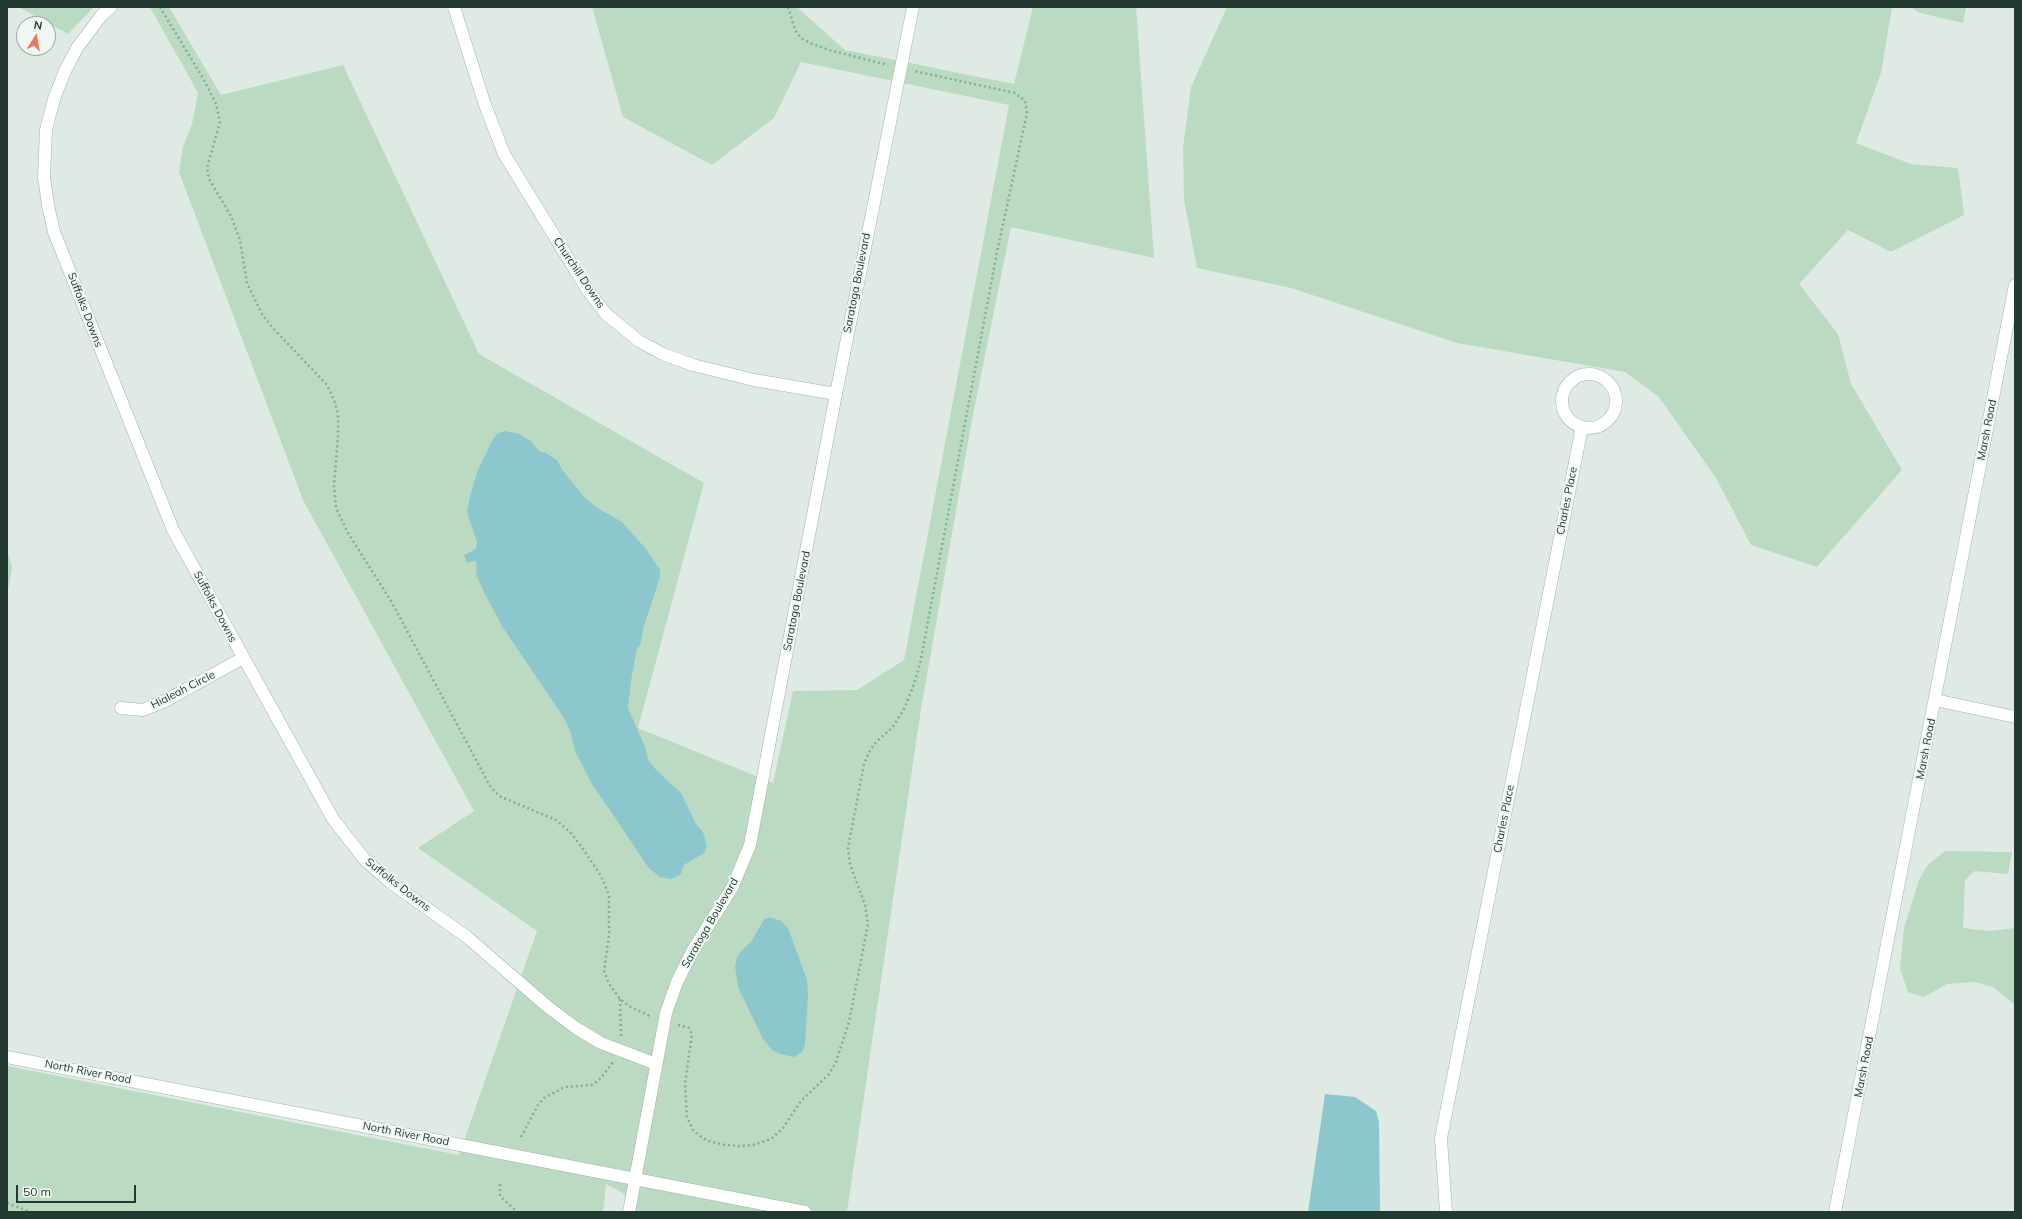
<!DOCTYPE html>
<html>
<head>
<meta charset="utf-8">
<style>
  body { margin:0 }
  #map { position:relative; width:2022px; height:1219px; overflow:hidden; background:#e0eae5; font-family:Mulish,sans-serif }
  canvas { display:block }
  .frame { position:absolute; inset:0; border:8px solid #223a32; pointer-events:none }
  .north { position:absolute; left:16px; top:16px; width:40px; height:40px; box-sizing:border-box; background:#f0f7f3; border:1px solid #9eaba6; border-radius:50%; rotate:11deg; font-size:11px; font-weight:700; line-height:16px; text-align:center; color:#223a32 }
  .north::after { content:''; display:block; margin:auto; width:14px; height:18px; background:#eb785e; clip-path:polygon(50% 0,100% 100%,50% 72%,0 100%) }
  .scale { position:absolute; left:16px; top:1185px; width:120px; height:18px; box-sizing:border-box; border:2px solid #223a32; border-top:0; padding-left:5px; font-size:12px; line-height:14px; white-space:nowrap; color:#223a32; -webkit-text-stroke:3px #f0f7f3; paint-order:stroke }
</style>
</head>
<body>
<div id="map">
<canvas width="2022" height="1219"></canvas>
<div class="frame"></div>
<div class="north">N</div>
<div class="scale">50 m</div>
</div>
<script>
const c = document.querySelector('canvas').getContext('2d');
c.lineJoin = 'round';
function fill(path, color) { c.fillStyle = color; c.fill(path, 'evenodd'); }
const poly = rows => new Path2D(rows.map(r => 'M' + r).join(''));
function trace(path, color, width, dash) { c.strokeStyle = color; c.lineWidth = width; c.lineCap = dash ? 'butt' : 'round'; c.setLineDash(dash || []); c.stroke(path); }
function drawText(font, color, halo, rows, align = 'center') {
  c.font = font + ' Mulish,sans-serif'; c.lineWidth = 4; c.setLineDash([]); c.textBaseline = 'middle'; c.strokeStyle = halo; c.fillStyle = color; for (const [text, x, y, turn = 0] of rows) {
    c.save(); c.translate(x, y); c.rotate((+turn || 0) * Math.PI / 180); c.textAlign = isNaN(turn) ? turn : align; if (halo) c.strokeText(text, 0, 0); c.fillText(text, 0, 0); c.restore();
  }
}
fill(poly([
  [18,7,94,7,68,34],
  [150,7,169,7,221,95,343,65,479,354,704,483,638,728,773,783,793,691,857,690,904,660,1009,105,801,62,774,118,712,165,623,117,592,7,797,7,845,50,1014,84,1033,7,1136,7,1154,258,1011,227,972,420,921,709,847,1212,635,1212,623,1193,606,1184,603,1212,7,1212,7,1066,459,1155,537,931,418,848,474,811,303,500,179,172,183,147,192,124,198,93],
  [1227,7,1892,7,1881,73,1856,143,1911,164,1958,168,1964,215,1891,252,1848,230,1799,284,1838,334,1851,384,1902,470,1817,567,1751,545,1716,478,1659,397,1625,372,1457,343,1291,288,1197,268,1184,200,1183,147,1191,87],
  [1910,7,1966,7,1963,23,1920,13],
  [7,550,12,567,7,597],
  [1945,851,2012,852,2008,874,1975,871,1965,880,1963,928,1990,931,2015,928,2015,1005,1993,987,1975,982,1947,984,1924,997,1908,992,1900,969,1904,928,1919,880,1927,866]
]), '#badbc1');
fill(poly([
  [505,431,519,434,531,441,539,451,546,453,557,460,563,471,585,498,599,509,622,522,646,549,660,570,660,577,643,629,640,646,637,648,631,681,628,708,645,747,648,760,657,771,681,793,696,824,703,832,707,846,704,853,684,865,681,874,671,879,660,877,648,867,612,813,593,786,575,751,571,733,564,718,502,626,485,594,476,575,477,562,473,561,467,563,464,555,476,549,477,542,467,512,470,496,478,470,493,439,497,434],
  [765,918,773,918,781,921,788,928,807,980,808,995,805,1045,802,1052,794,1057,780,1054,772,1050,763,1039,738,987,735,966,737,957,742,950,751,942],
  [1325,1094,1355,1097,1376,1111,1379,1122,1380,1212,1308,1212]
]), '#8bc7cd');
const minor = poly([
  [111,7,101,16,77,48,65,71,54,99,46,130,44,177,48,205,54,232,173,530,333,819,365,860,390,882,467,937,548,1007,576,1028,601,1043,656,1064],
  [454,7,484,102,504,154,587,289,606,314,639,341,663,354,693,365,754,380,836,394],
  '1562 401a27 27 0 1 1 54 0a27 27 0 1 1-54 0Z',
  [1935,700,2015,717],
  [121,708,143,710,165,701,243,658],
  [7,1057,805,1212],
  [629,1212,666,1013,677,982,693,950,732,888,750,845,836,394,913,7],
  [1446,1212,1441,1138,1582,427],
  [1835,1212,2015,285]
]);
trace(minor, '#a3b2ac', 13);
trace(poly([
  [160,7,204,80,216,104,220,122,207,168,209,179,231,216,240,240,247,283,262,314,272,327,327,385,334,400,338,414,338,436,334,486,336,508,348,533,391,601,490,786,499,796,556,820,570,832,581,846,601,876,609,895,609,935,604,971,609,984,620,999,629,1006,652,1017],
  [788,7,795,30,801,38,810,43,829,50,888,65],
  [620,999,621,1036],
  [678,1025,689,1028,692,1034,685,1084,687,1117,693,1130,700,1136,708,1141,725,1145,738,1146,753,1145,771,1139,783,1128,801,1101,829,1074,836,1062,849,1022,868,924,865,905,850,864,848,848,864,764,869,752,876,742,892,728,904,709,913,687,920,664,997,252,1027,113,1025,101,1015,93,914,71],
  [521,1137,538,1105,544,1098,565,1087,592,1085,601,1078,614,1061],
  [500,1184,500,1196,517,1212],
  [7,1203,31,1212]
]), '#82ac9d', 2.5, [2, 3]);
trace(minor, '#fff', 12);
drawText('11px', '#223a32', '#f0f7f3', [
  ["Churchill Downs",579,273,56],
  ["Saratoga Boulevard",857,283,-79],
  ["Suffolks Downs",85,310,69],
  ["Marsh Road",1987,430,-79],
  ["Charles Place",1567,501,-79],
  ["Saratoga Boulevard",797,601,-79],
  ["Suffolks Downs",215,607,62],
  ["Hialeah Circle",183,690,-27],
  ["Marsh Road",1926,749,-79],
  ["Charles Place",1504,819,-79],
  ["Suffolks Downs",398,885,38],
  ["Saratoga Boulevard",710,923,-60],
  ["Marsh Road",1864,1067,-79],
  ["North River Road",88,1072,11],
  ["North River Road",406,1134,11]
]);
</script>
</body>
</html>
